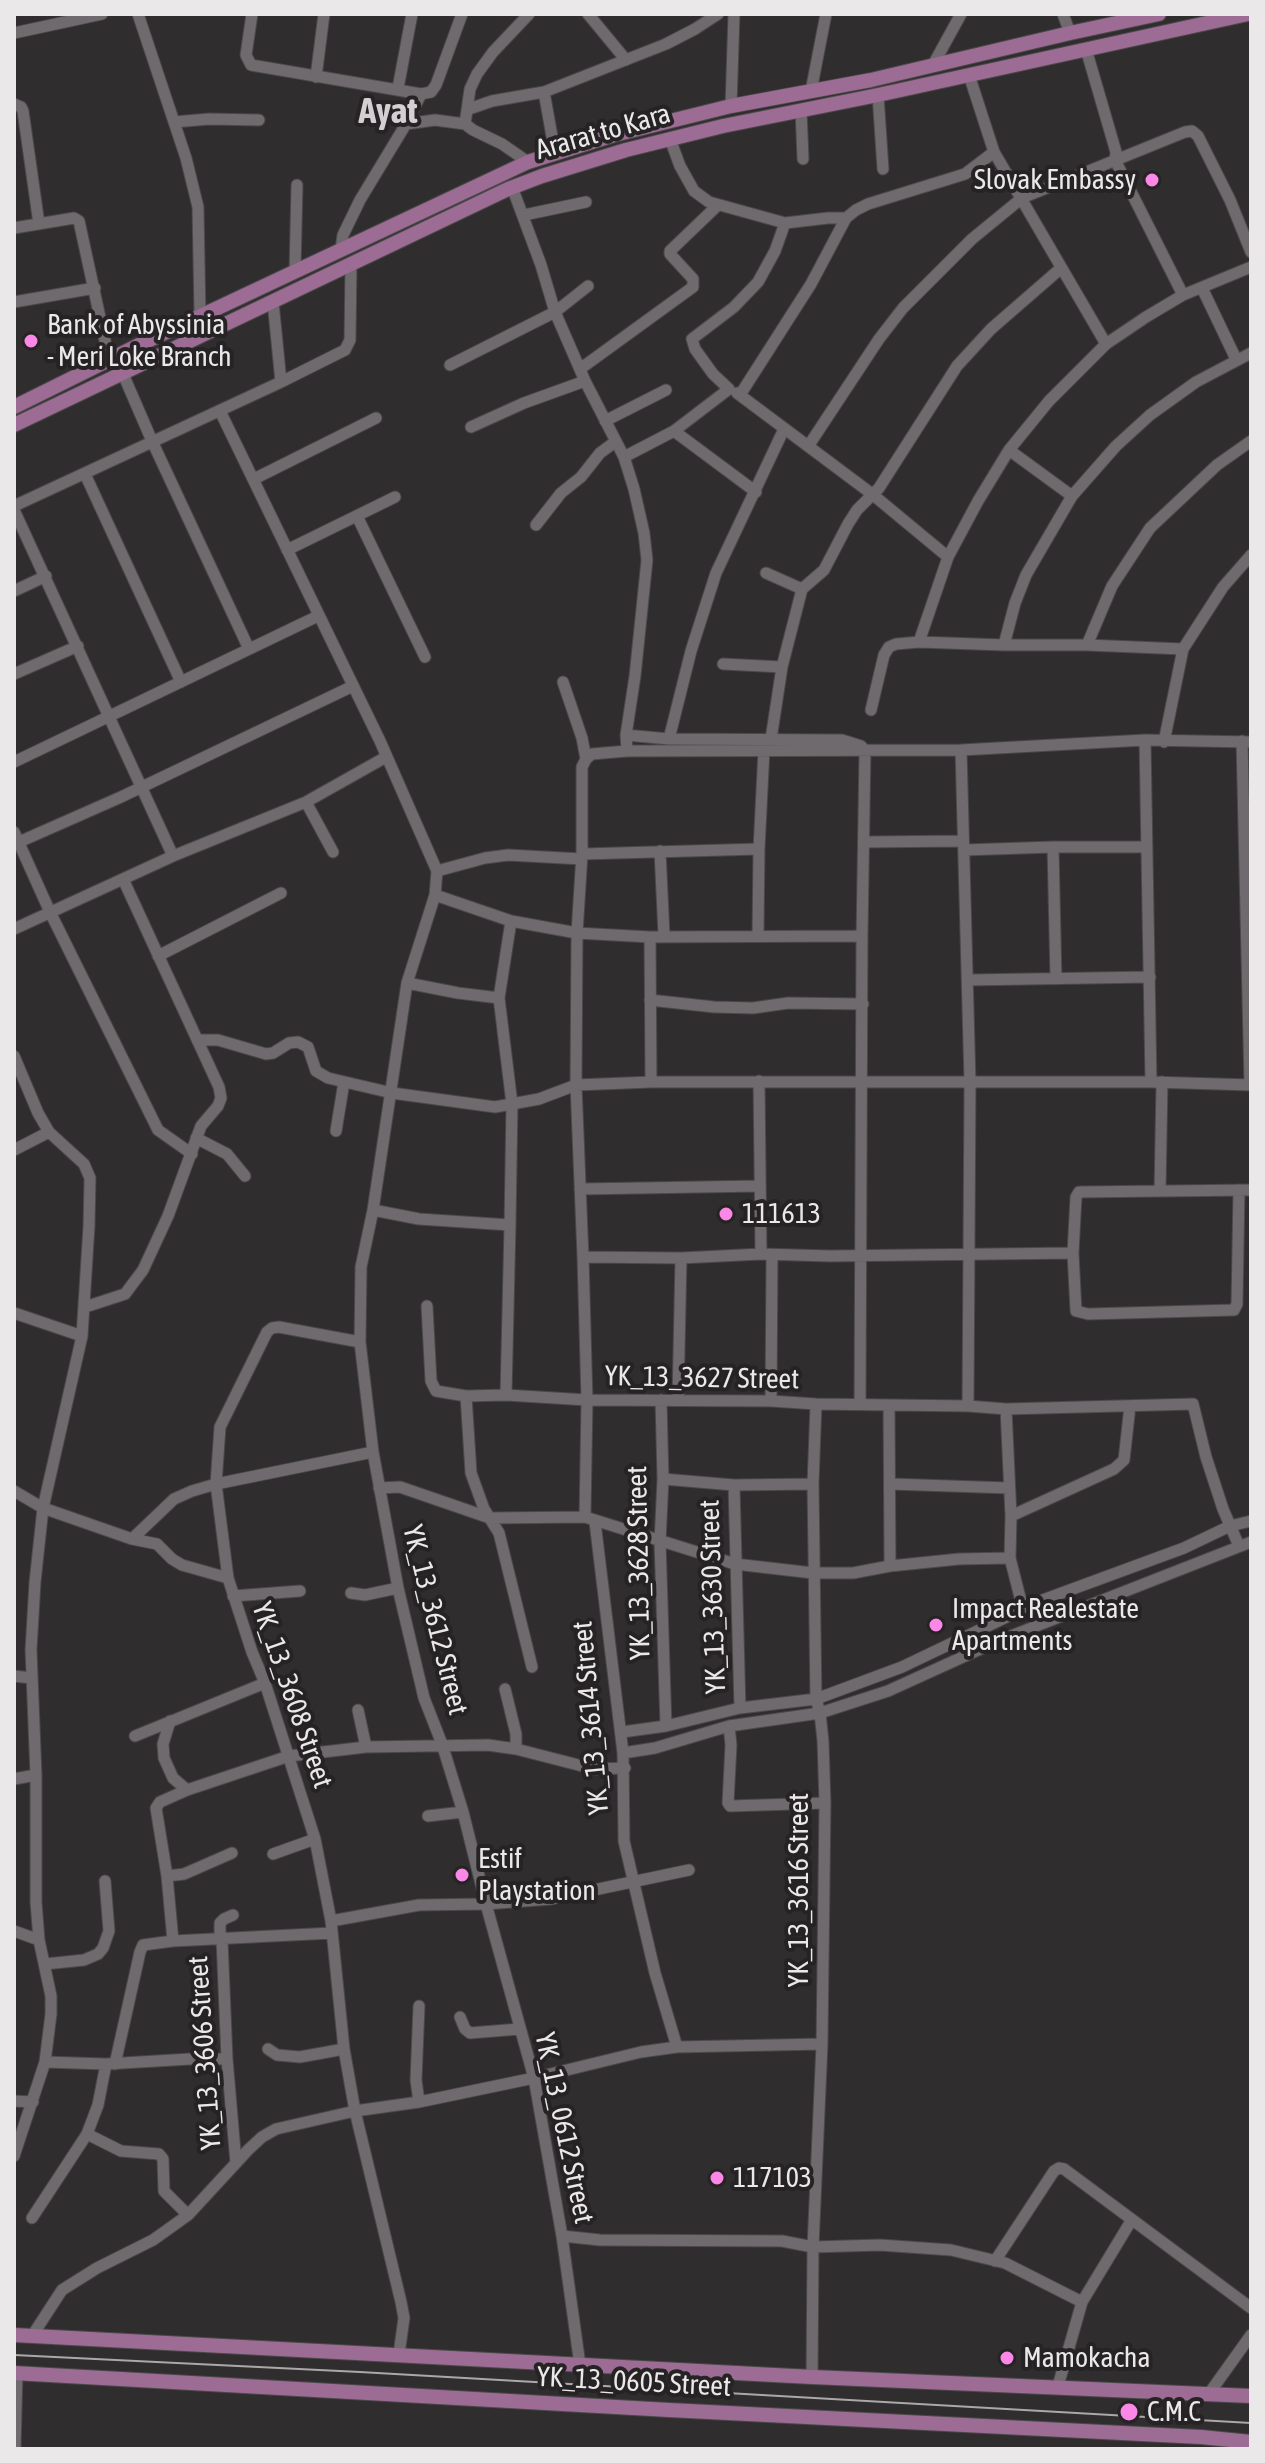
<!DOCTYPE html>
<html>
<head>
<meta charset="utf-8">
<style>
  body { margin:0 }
  #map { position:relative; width:1265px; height:2463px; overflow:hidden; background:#302d2f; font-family:"Asap Condensed",sans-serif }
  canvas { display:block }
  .frame { position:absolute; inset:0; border:16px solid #ebe8ea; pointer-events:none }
</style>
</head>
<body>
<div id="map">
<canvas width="1265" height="2463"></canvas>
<div class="frame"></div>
</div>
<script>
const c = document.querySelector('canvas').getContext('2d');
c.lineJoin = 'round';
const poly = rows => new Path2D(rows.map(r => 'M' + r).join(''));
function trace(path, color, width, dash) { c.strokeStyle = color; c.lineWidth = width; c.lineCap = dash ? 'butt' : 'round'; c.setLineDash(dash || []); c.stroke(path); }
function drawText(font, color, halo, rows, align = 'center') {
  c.font = font + ' "Asap Condensed",sans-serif'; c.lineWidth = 8; c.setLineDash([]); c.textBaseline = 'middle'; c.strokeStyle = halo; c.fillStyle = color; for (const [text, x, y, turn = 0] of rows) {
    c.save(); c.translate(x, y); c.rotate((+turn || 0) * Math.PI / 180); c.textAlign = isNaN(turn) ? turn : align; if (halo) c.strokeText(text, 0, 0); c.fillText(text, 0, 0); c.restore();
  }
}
const minor = poly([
  [138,14,186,158,198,207,200,316],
  [252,14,246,55,251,65,421,94,431,92,436,85,462,14],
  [588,14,626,60],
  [1063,14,1070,33],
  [14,33,102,14],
  [1086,49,1116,152,1115,160,1183,295],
  [933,65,961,14],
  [969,75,994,152,1106,344],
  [316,77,324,14],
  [398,88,412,14],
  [811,91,826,14],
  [544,92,555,153],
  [878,95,883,169],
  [14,104,21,107,23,111,39,224],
  [731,106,734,14],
  [469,109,492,101,544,92,666,44,695,29,718,14],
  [801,110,803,159],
  [174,122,209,119,259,120],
  [406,124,435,120,465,124],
  [670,139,680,166,694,191,709,202,785,223,828,218,846,218],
  [528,162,502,144,473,130,465,124,470,89,477,74,493,52,529,14],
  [512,187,541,265,555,312,585,381,624,457,634,489,644,533,647,560,635,676,626,735,627,751,961,750,1145,740,1251,742],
  [524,215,586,202],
  [14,228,74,218,79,221,109,359],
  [341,249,343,235,360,200,406,124,421,94],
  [295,271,297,185],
  [1202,288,1236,359],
  [14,302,95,288],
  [273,302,281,382],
  [450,365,555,312,588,286],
  [580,369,693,287,693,279,670,254,670,251,718,205],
  [123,374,152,441,249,649],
  [737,393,872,494,948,557],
  [740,395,811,284,846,218,856,210,868,204,965,174,994,152],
  [220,411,380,741,437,871,435,895,407,983,373,1210,361,1267,360,1342,373,1452,398,1588,424,1698,442,1744,463,1812,486,1904,534,2078,562,2236,580,2365],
  [605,421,666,390],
  [471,427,524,403,585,381],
  [674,431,756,492],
  [809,445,879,339,903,308,972,239,1022,198,1185,132,1192,131,1198,136,1230,200,1251,252],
  [1009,450,1072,496],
  [624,457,674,431,729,389,713,374,695,349,692,339,734,307,758,282,775,251,785,223],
  [85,474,181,682],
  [254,479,376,418],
  [14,506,281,382,345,350,350,340,351,264],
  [14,510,173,856],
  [357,516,425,657],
  [536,525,561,493,581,477,600,453,615,442],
  [287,550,395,497],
  [766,573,802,589,782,667,771,739],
  [802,589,824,570,848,524,857,510,879,488,957,366,991,329,1060,269],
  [14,591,46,576],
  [919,642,948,557,978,501,1009,450,1049,401,1106,344,1146,317,1183,295,1251,267],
  [1004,645,1087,645,1112,586,1150,528,1217,465,1251,441],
  [1087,645,1183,649],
  [723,664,782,667],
  [14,674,78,646],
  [563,682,582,738,586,759],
  [871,710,884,655,889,647,896,644,919,642,1004,645,1015,603,1026,575,1072,496,1116,446,1150,415,1196,382,1251,353],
  [626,735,669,739,842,740,861,746,865,751,862,936,860,1403],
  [669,739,691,651,716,573,784,429],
  [1145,740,1151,1082],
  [1242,741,1250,1085],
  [1164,742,1183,649,1223,587,1251,555],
  [961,750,970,1082,968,1406],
  [627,751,592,754,586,759,582,767,582,854,577,933,576,1085,583,1257,681,1258,761,1254,830,1256,1073,1253],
  [14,762,318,616],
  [306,802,333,852],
  [14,832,50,912,158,1130,192,1154],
  [19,842,121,797,353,686],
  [864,842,963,841],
  [964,850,1053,847],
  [660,851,664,935],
  [582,854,759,849],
  [437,871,485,858,508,855,582,859],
  [435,895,511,921,577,933,650,937,862,936],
  [14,929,173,856,306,802,386,757],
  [758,935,759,849,764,750],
  [650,937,651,1082],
  [158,956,281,893],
  [1056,979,1053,847,1147,847],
  [968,980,1150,977],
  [407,983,458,993,499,998],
  [650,1000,714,1007,753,1008,788,1003,863,1004],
  [197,1040,218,1040,266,1054,273,1053,289,1043,298,1042,308,1047,316,1071,328,1078,392,1093,495,1107,539,1099,576,1085,651,1082,1151,1082,1251,1085],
  [14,1056,38,1113,49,1132,84,1164,90,1178,89,1226,82,1336,43,1508,35,1582,31,1650,36,1775,36,1902,39,1940,51,1996,51,2014,45,2062,14,2156],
  [759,1081,761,1254],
  [336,1131,344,1082],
  [196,1138,227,1154,245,1176],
  [14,1150,49,1132],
  [580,1189,760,1186],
  [1239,1190,1237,1304,1234,1310,1088,1314,1076,1311,1073,1253,1076,1197,1079,1192,1251,1190],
  [1160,1191,1162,1082],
  [373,1210,419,1219,510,1225,512,1104,499,998,511,921],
  [583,1257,587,1400,585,1517],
  [427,1306,431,1381,436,1391,466,1396],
  [85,1307,125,1294,143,1270,168,1216,201,1126,218,1106,221,1098,219,1087,123,879],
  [14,1313,82,1336],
  [360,1342,279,1327,272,1328,267,1332,220,1427,216,1484,228,1578,252,1652,265,1683,315,1839,331,1921,344,2049,355,2111,401,2302,404,2318,399,2354],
  [506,1395,510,1225],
  [678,1399,681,1258],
  [661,1400,663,1479,660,1542,666,1726],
  [771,1401,772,1255],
  [889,1405,890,1566],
  [663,1479,734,1485,813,1484],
  [891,1484,1009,1488],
  [734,1485,740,1708],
  [379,1488,400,1487,490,1518,585,1517,735,1564,813,1573,853,1573,890,1566,959,1559,1010,1558,1011,1516,1006,1409],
  [14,1491,43,1508,132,1539,157,1544,172,1559,182,1565,228,1578],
  [1011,1516,1114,1469,1124,1460,1130,1406],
  [595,1522,623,1753,624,1841,655,1973,677,2047],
  [132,1539,174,1499,192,1491,216,1484,373,1452],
  [1010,1558,1023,1609],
  [351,1593,365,1595,398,1588],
  [233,1596,300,1591],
  [532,1667,499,1533,484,1509,471,1473,466,1396,506,1395,587,1400,771,1401,816,1404,968,1406,1006,1409,1193,1404,1206,1457,1223,1509,1239,1546],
  [14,1676,31,1678],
  [505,1689,516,1734,516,1749],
  [358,1710,366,1747],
  [170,1721,163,1744,164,1758,173,1778,187,1790],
  [729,1726,731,1745,728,1803,730,1806,825,1803],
  [622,1732,666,1726,740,1708,816,1699,902,1667,1040,1601,1184,1548,1230,1526,1251,1521],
  [135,1736,265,1683],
  [623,1753,655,1748,729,1726,820,1713,888,1691,998,1641,1251,1542],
  [14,1779,36,1775],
  [428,1816,463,1812],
  [273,1854,315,1839],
  [167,1876,184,1874,232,1853],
  [233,1915,224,1919,220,1923,220,1933,222,1940,227,2059,236,2163],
  [331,1921,419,1905,486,1904,551,1899,689,1870],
  [14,1931,39,1940],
  [173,1941,167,1876,156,1808,160,1802,187,1790,289,1756,366,1747,488,1745,516,1749,594,1769,625,1768],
  [45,1964,84,1960,98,1954,103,1948,109,1931,105,1881],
  [460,2017,465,2029,470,2033,519,2029],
  [268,2049,277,2055,300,2057,344,2049],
  [45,2062,106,2064,190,2059,227,2059],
  [115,2064,140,1952,143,1945,173,1941,332,1933],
  [14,2101,33,2102],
  [419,2102,416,2080,419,2006],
  [87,2134,121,2151,159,2154,163,2159,164,2191,188,2215],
  [32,2218,87,2134,98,2105,106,2064],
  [562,2236,600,2240,782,2241,813,2247,880,2245,951,2250,1005,2263,1082,2302],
  [995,2261,1054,2171,1059,2168,1064,2169,1251,2308],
  [32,2336,62,2290,97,2268,153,2240,188,2215,248,2150,262,2137,276,2129,355,2111,419,2102,534,2078,641,2052,677,2047,822,2044],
  [812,2377,813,2247,822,2044,825,1803,823,1741,820,1713,816,1699,813,1484,816,1404],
  [1058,2386,1082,2302,1131,2221],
  [1208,2395,1251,2335],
  [15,2449,17,2373]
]);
const major = poly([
  [14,407,141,344,528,162,614,135,731,106,871,80,1070,33,1159,14],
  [14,425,508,189,542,176,626,150,723,126,878,95,1248,14],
  [14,2335,812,2377,1251,2396],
  [14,2373,669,2410,1201,2437,1251,2442]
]);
trace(minor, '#4b484a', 13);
trace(major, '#4b484a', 16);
trace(minor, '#6e6a6d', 11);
trace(major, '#9d6c94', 14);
trace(poly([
  [14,2355,360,2372,1251,2423]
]), '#aba8aa', 2);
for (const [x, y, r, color] of [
  [1152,180,8,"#fb87e6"],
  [31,341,8,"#fb87e6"],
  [726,1214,8,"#fb87e6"],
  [936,1625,8,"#fb87e6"],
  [462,1875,8,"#fb87e6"],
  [717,2178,8,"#fb87e6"],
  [1007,2358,8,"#fb87e6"],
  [1129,2412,10,"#fb87e6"]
]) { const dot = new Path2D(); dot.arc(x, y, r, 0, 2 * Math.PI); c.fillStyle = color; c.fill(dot); trace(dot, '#262325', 3); }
drawText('28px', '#ebe8ea', '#262325', [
  ["Ararat to Kara",603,132,-16],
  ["YK_13_3627 Street",702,1378,1],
  ["YK_13_3628 Street",639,1563,-91],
  ["YK_13_3630 Street",713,1597,-92],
  ["YK_13_3612 Street",435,1620,76],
  ["YK_13_3608 Street",292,1695,71],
  ["YK_13_3614 Street",591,1718,-95],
  ["YK_13_3616 Street",799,1890,-90],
  ["YK_13_3606 Street",205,2053,-94],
  ["YK_13_0612 Street",564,2128,78],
  ["YK_13_0605 Street",634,2382,3]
]);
drawText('28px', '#ebe8ea', '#262325', [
  ["Slovak Embassy",1136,180,"right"],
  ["Bank of Abyssinia",47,325],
  ["- Meri Loke Branch",47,357],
  ["111613",742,1214],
  ["Impact Realestate",952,1609],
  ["Apartments",952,1641],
  ["Estif",478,1859],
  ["Playstation",478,1891],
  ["117103",733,2178],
  ["Mamokacha",1023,2358],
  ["C.M.C",1147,2412]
], 'left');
drawText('bold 36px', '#d3cfd2', '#262325', [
  ["Ayat",388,112]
]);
</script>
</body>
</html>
